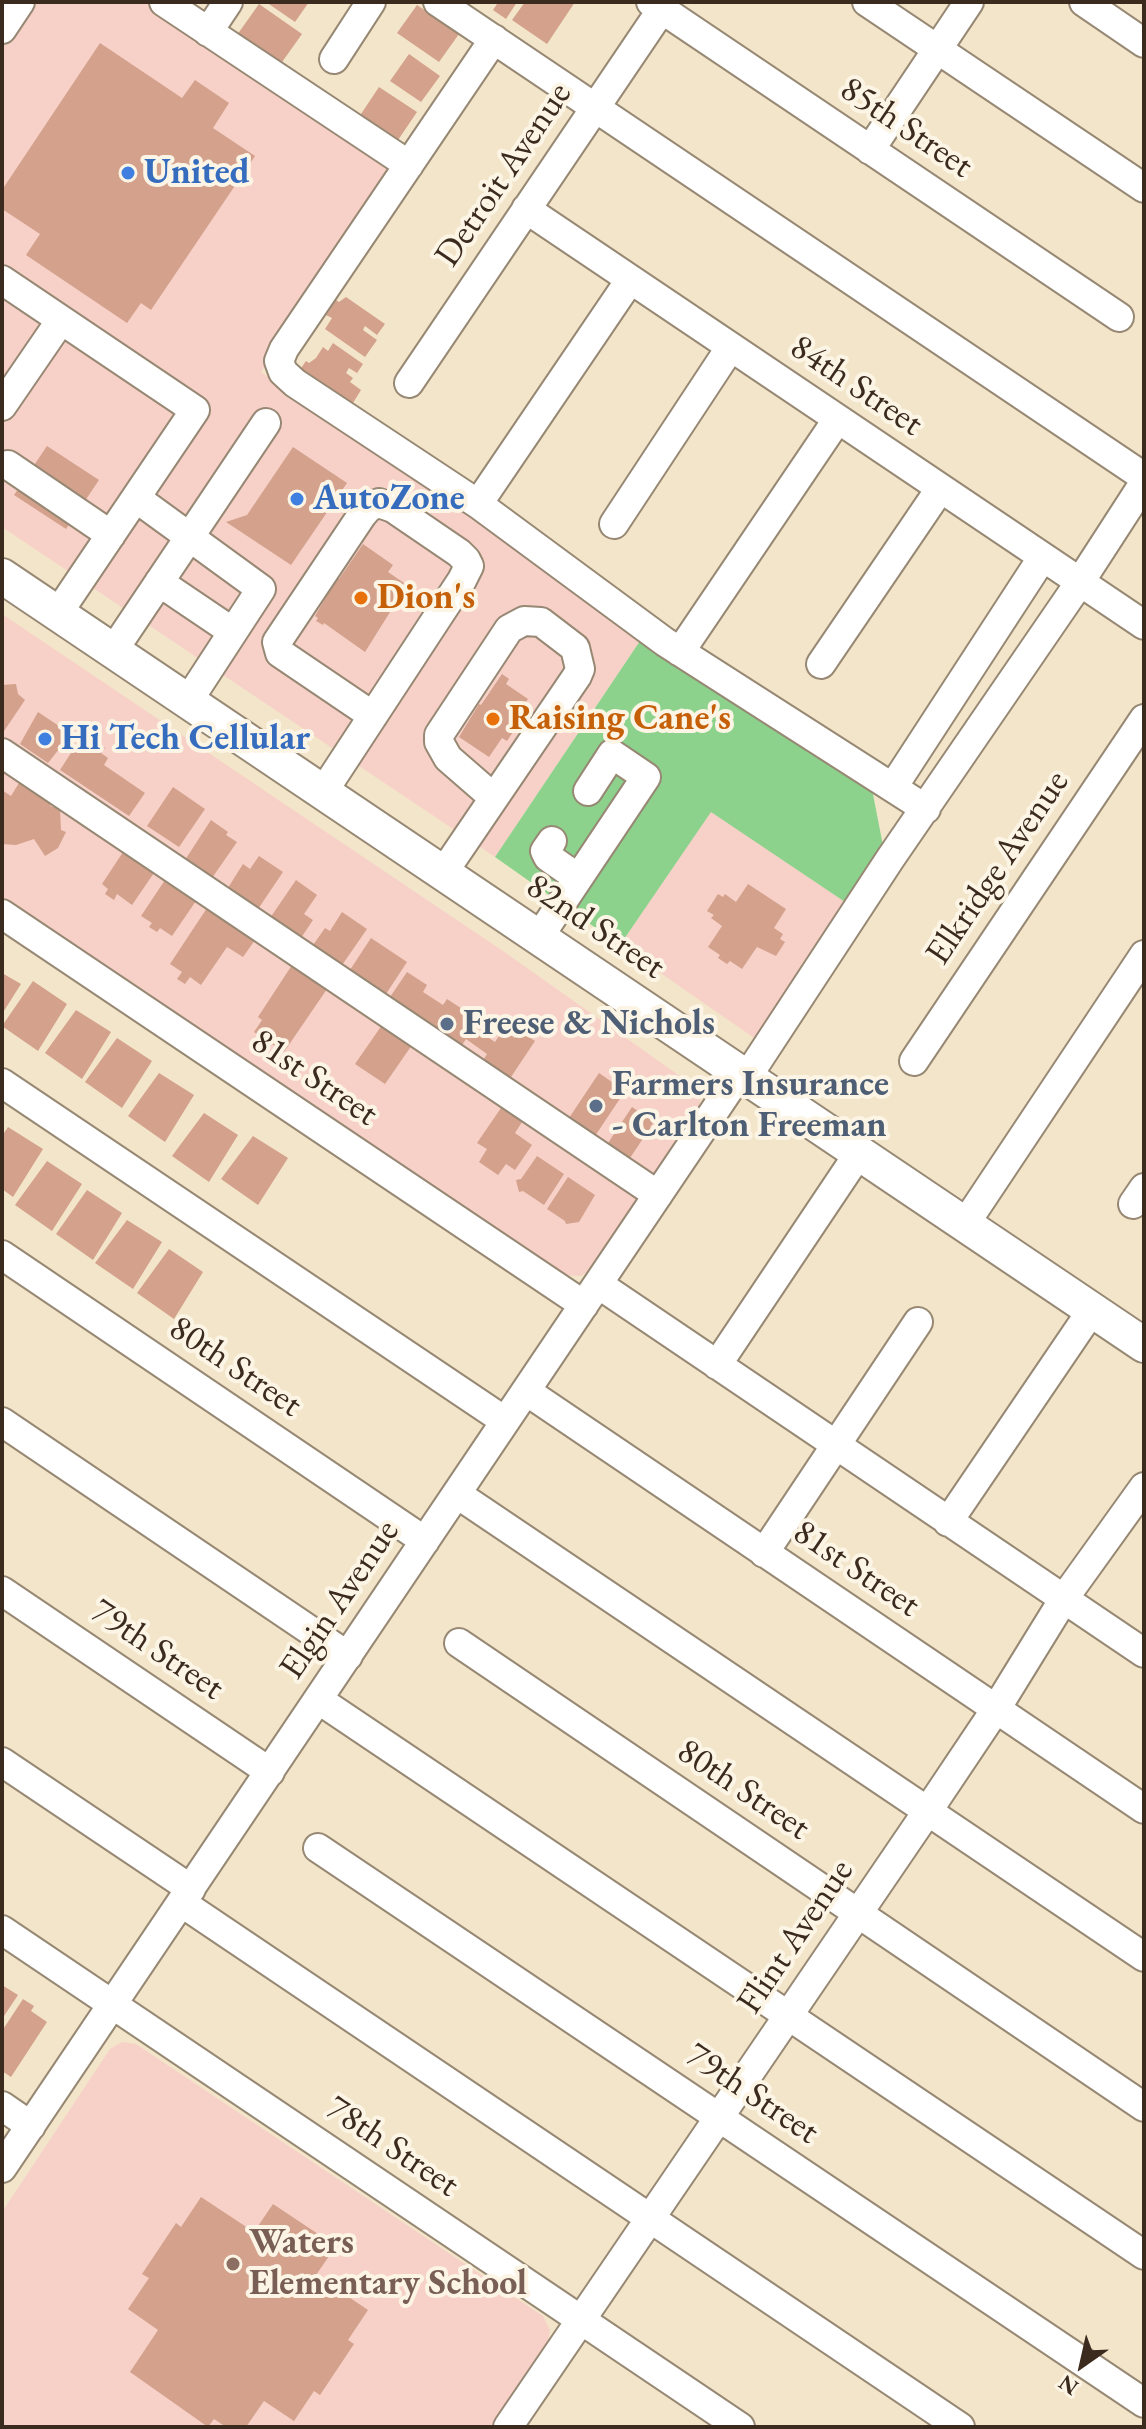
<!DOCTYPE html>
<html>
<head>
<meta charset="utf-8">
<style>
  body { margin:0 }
  #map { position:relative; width:1146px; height:2429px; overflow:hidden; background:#f3e5c9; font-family:"EB Garamond",serif }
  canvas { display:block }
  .frame { position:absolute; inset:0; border:4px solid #3b2a1e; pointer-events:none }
  .north { position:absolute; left:1042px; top:2325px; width:80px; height:80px; -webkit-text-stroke:6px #fcf5e5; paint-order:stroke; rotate:214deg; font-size:22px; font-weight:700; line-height:32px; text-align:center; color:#3b2a1e }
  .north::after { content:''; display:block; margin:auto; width:28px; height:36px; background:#3b2a1e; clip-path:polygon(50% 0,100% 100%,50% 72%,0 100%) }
</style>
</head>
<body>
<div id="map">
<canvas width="1146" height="2429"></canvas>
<div class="frame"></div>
<div class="north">N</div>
</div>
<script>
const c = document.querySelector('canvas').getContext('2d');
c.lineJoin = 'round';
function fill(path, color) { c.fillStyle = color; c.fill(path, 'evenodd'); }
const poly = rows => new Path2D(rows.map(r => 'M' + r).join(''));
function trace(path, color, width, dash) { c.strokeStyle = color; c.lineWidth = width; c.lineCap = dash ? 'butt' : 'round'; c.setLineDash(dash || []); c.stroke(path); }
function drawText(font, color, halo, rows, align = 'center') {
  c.font = font + ' "EB Garamond",serif'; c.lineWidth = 8; c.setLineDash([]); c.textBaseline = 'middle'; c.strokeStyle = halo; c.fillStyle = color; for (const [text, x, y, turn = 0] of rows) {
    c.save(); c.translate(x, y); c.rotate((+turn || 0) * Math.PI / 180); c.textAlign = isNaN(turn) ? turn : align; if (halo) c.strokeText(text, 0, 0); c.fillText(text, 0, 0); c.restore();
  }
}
fill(poly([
  [2,2,149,2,390,164,392,176,261,372,646,632,495,857,2,527],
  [2,614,503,951,694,1086,701,1096,699,1109,651,1180,2,743],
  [2,763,641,1194,591,1269,581,1276,563,1275,2,897],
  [711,811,851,906,760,1042,620,945],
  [122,2042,136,2044,543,2316,550,2330,547,2344,491,2427,2,2427,2,2212,110,2049]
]), '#f7d1c8');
fill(poly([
  [646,632,871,784,885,856,851,906,711,812,620,945,495,857]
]), '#8cd28d');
fill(poly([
  [266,2,309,2,295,22],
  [494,2,517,2,506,19,493,10,497,4],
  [525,2,575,2,547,44,512,20],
  [259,4,302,34,280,65,237,35],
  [417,5,459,34,439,62,397,33],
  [100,43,182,98,195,80,229,103,213,128,255,156,151,310,141,303,127,323,26,255,40,234,2,209,2,190],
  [409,54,440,76,421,102,390,81],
  [379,87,417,112,396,143,359,117],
  [346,297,385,324,377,335,365,326,363,330,377,340,365,357,325,329,332,318,326,315,336,300,339,302],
  [333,343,363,364,357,373,349,368,346,373,353,378,350,382,361,390,351,406,299,371,306,361,309,363,316,358,323,347,328,351],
  [47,446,99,480,66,529,14,495],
  [293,447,347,483,291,565,226,522,247,515],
  [363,544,393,565,388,572,407,585,365,652,324,623,323,625,316,621,318,618,315,616,337,578,339,579],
  [502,674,509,679,506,684,528,699,512,723,517,726,507,741,502,738,489,757,459,737,479,704,481,705],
  [16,684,18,694,25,700,2,734,2,685],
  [38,712,71,734,48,763,20,744],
  [80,739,89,744,92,740,105,748,101,753,108,758,104,765,145,793,129,816,60,770],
  [22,778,54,800,50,806,60,809,61,830,66,832,58,848,45,856,34,839,16,845,2,844,2,790,11,796],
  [173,787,205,809,179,847,147,826],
  [211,820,228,832,226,835,237,842,212,878,185,860],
  [125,849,156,870,132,905,117,894,114,900,105,894,108,889,102,884],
  [259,856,283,872,256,912,226,891,243,864,250,869],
  [167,877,198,898,172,936,160,928,157,932,149,927,152,923,141,916],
  [296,880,317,895,304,914,313,920,299,941,268,921],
  [748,884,786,909,774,928,783,934,780,939,785,942,776,956,757,947,742,969,730,961,727,964,718,958,720,955,708,947,722,926,711,918,714,915,707,911,718,894,723,897,725,894,736,902],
  [207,908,255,940,243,957,227,947,201,985,190,977,185,984,177,979,182,972,170,964],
  [342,912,367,929,340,968,311,948,325,928,330,931],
  [371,938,407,962,384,997,348,973],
  [292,965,327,989,284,1052,254,1032,262,1020,258,1017],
  [407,972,427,985,423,992,443,1005,447,999,479,1020,474,1028,495,1042,503,1030,515,1038,519,1031,535,1041,509,1080,482,1062,487,1054,466,1039,458,1051,386,1003],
  [2,973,21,984,2,1014],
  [33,981,67,1004,38,1051,2,1026],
  [76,1010,111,1032,82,1079,45,1053],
  [382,1025,412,1045,385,1084,355,1064],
  [117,1038,152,1061,122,1108,85,1082],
  [159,1073,194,1095,165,1142,128,1116],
  [599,1073,625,1091,595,1136,567,1121],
  [632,1107,654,1122,650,1127,655,1130,650,1137,646,1134,628,1161,606,1146],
  [501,1108,522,1122,515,1133,532,1145,515,1170,506,1164,498,1175,479,1162,487,1149,477,1143],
  [204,1113,238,1135,209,1182,172,1156],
  [8,1127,43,1149,13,1197,2,1189,2,1136],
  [253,1136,288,1158,258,1205,221,1179],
  [537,1156,564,1174,544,1205,523,1191,519,1192,516,1180,521,1179],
  [47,1161,82,1184,52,1231,15,1205],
  [568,1177,595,1195,579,1222,566,1224,565,1221,547,1209],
  [87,1190,122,1213,93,1260,56,1234],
  [127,1220,162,1242,133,1289,95,1263],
  [169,1249,203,1272,174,1319,137,1293],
  [2,1985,18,1995,2,2019],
  [23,1999,34,2006,31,2011,47,2022,11,2077,2,2071,2,2031],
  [201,2197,254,2232,273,2204,336,2246,316,2275,368,2310,348,2340,354,2344,320,2395,314,2391,294,2421,264,2401,246,2427,226,2427,214,2419,208,2427,130,2372,158,2330,128,2309,149,2278,142,2274,176,2223,181,2227]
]), '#d3a18c');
const minor = poly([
  [164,2,409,165],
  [438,2,1144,477],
  [651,2,1119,317],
  [867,2,1144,188],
  [1084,2,1144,43],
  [2,29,20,2],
  [208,32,228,2],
  [494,39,284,349,279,361,283,372,295,383,478,504,665,642,926,809],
  [334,59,371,2],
  [870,150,969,2],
  [526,209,1144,625],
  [2,280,195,410,58,613],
  [409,383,662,9],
  [2,406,61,320],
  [8,465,111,535],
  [136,498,261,589,188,701],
  [478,504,630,280],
  [614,524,730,348],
  [159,582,233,632],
  [113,651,266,423],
  [680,652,837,420],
  [821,664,940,489],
  [2,753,658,1195],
  [893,787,1042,558],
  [323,792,462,580,469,566,466,560,459,553,393,508,379,503,369,507,362,515,277,642,280,653,373,716],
  [552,841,545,851,548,857,578,878],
  [443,873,494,798,577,676,580,669,575,648,541,622,524,621,509,629,439,735,439,742,448,758,494,798],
  [2,914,584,1305],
  [539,937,646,777,612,754,588,791],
  [914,1061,1144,719],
  [747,1077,890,859,1080,582,1144,483],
  [2,1083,505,1421],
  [1133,1204,1144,1188],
  [965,1224,1144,955],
  [2,1255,425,1541],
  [598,1284,1144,1653],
  [717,1365,859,1153],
  [526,1391,1144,1809],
  [2,1422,348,1656],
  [457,1494,1144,1957],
  [948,1522,1092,1310],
  [764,1553,918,1322],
  [2,1591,270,1772],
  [459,1643,1144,2107],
  [319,1700,1144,2255],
  [2,1762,191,1889],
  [318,1848,1144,2403],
  [182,1903,960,2427],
  [2,1930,740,2427],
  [2,2106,31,2126],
  [2,2168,740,1073],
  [508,2427,927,1812,996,1709,1065,1597,1144,1487]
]);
const major = poly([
  [2,576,1144,1345]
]);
trace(minor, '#978874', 32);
trace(major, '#978874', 38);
trace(minor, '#fff', 28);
trace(major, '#fff', 34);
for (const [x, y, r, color] of [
  [128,173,8,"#3f7fe0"],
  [297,499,8,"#3f7fe0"],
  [361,598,8,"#e8710a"],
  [493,719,8,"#e8710a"],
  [45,739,8,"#3f7fe0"],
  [447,1024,8,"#5c6f8a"],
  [596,1106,8,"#5c6f8a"],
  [233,2264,8,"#8d6e63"]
]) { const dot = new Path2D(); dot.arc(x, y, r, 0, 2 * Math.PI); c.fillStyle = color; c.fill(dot); trace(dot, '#fcf5e5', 3); }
drawText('36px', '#3b2a1e', '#fcf5e5', [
  ["85th Street",906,128,34],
  ["Detroit Avenue",504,175,-56],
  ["84th Street",856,386,34],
  ["Elkridge Avenue",998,868,-56],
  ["82nd Street",595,927,34],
  ["81st Street",314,1078,34],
  ["80th Street",235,1367,34],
  ["81st Street",856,1569,34],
  ["Elgin Avenue",340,1600,-56],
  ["79th Street",157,1650,34],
  ["80th Street",743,1790,34],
  ["Flint Avenue",796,1937,-56],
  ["79th Street",752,2094,34],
  ["78th Street",392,2147,34]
]);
drawText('bold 36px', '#366cbe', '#fcf5e5', [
  ["United",144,173],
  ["AutoZone",313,499],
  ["Hi Tech Cellular",61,739]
], 'left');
drawText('bold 36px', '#c56008', '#fcf5e5', [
  ["Dion's",377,598],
  ["Raising Cane's",509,719]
], 'left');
drawText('bold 36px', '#4e5e75', '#fcf5e5', [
  ["Freese & Nichols",463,1024],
  ["Farmers Insurance",612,1085],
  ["- Carlton Freeman",612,1126]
], 'left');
drawText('bold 36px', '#785e54', '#fcf5e5', [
  ["Waters",249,2243],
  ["Elementary School",249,2284]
], 'left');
</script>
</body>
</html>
